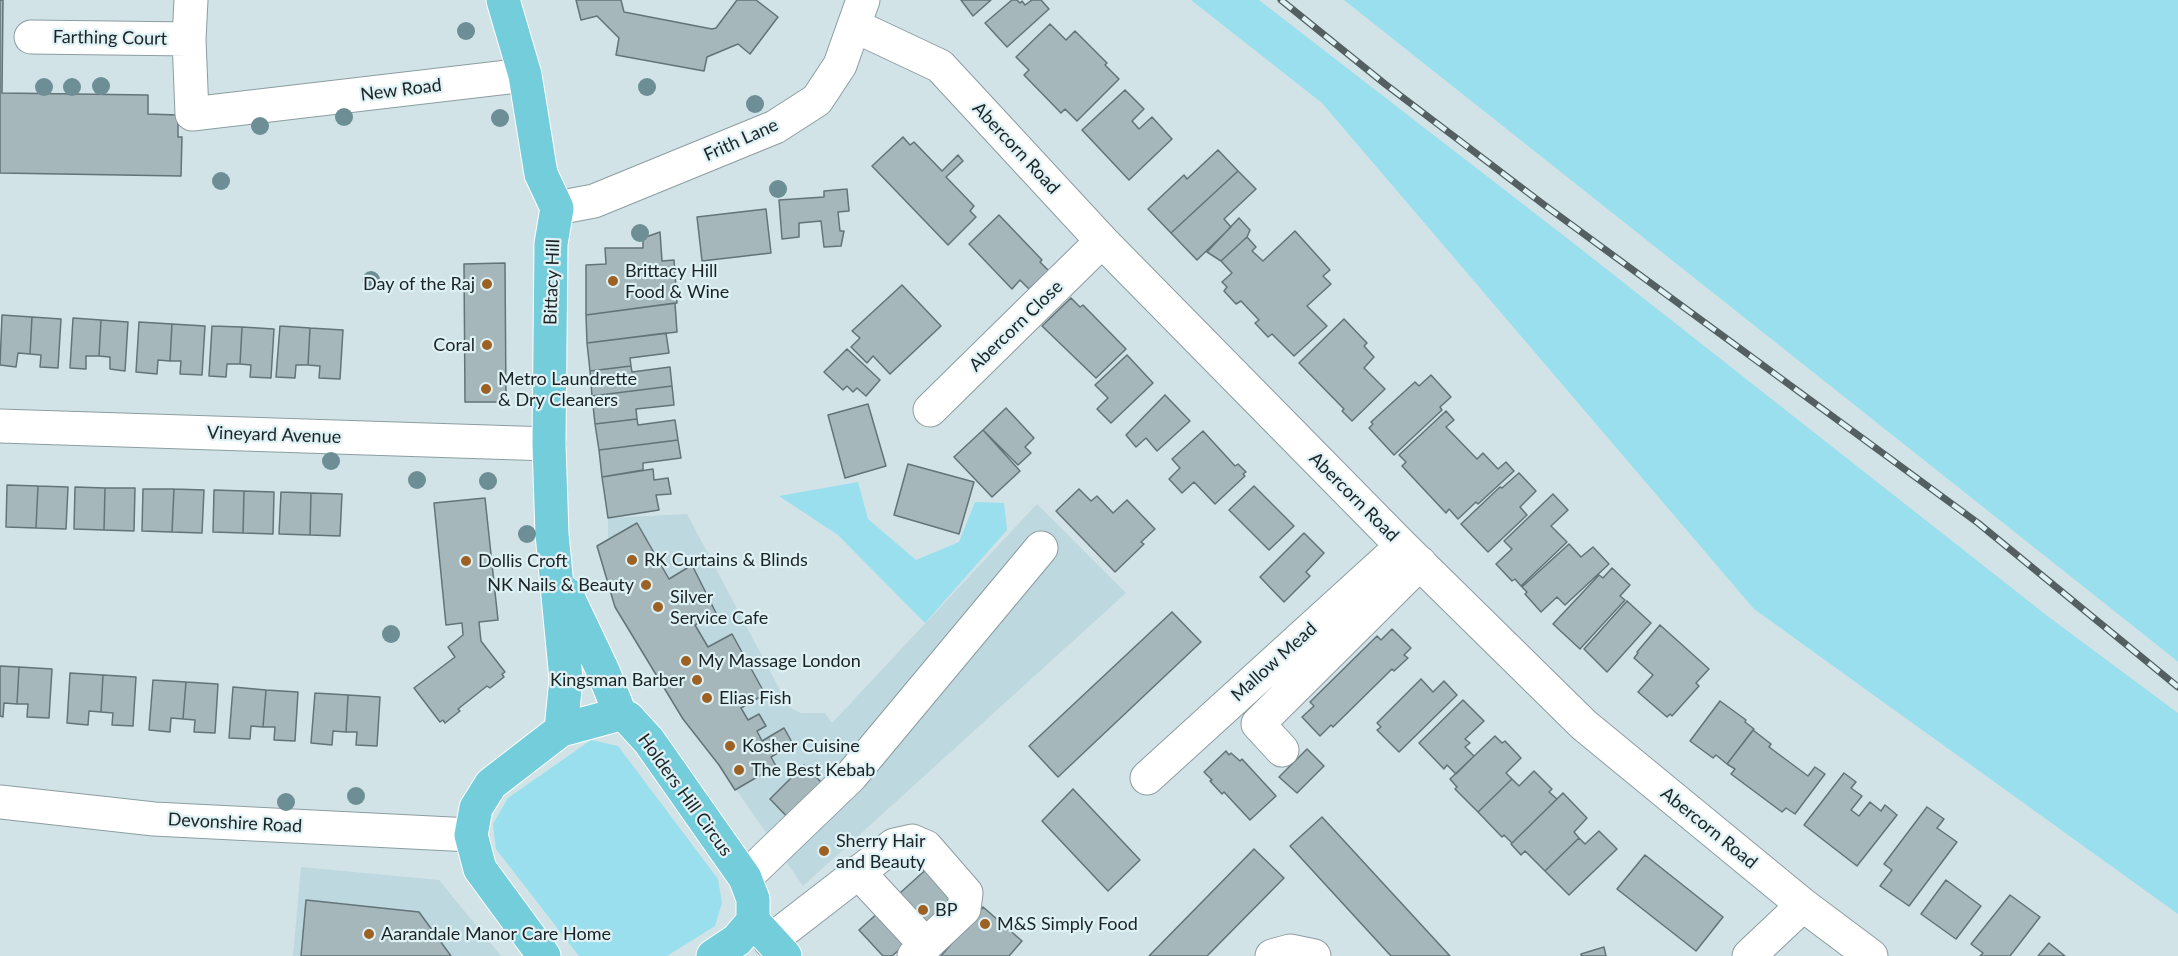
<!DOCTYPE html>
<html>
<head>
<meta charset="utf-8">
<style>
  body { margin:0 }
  canvas { display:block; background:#d1e3e7 }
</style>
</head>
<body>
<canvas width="2178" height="956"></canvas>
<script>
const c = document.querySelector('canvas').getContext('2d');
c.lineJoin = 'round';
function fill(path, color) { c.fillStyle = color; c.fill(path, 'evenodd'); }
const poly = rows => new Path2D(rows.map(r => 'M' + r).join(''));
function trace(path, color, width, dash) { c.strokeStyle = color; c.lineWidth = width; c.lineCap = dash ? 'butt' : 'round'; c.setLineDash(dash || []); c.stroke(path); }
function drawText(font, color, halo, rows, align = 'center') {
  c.font = font + ' Lato,sans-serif'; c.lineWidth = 4.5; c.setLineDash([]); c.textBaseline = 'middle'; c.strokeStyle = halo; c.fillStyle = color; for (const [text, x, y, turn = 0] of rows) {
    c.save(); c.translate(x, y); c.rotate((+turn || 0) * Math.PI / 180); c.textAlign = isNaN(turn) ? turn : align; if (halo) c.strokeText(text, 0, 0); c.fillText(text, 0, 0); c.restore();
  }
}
fill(poly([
  [1037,504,1126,593,803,886,719,765,683,719,615,607,597,546,608,540,608,518,687,514,789,707,801,713,825,713,832,723],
  [301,867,439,880,501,956,293,956]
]), '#bdd8de');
fill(poly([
  [1191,0,1259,0,1572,242,2050,618,2178,713,2178,914,1754,609,1322,103],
  [1344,0,2178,0,2178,662,2176,660],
  [858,482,868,519,916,560,959,542,975,502,1004,503,1007,530,925,623,838,535,779,496],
  [591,740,618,746,718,879,722,903,715,926,667,956,579,956,496,849,493,824,508,798]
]), '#99dfed');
const building = poly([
  [0,0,3,0,2,93,148,95,148,114,178,115,178,137,182,137,181,176,0,173,0,0],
  [576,0,621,0,624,12,712,29,716,28,737,0,756,0,778,17,750,54,738,44,707,57,704,71,616,55,619,38,597,16,581,20,576,0],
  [961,0,991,0,973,16,961,0],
  [1012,0,1017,0,1020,3,1022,1,1025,5,1032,0,1041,0,1049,9,1007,47,985,23,1012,0],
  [1050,24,1066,40,1075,31,1107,63,1105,65,1119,79,1077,121,1065,109,1061,113,1024,75,1029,70,1016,57,1050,24],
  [1125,90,1144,109,1132,121,1139,129,1152,117,1172,139,1129,180,1082,130,1125,90],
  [903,137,910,145,914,142,942,171,958,155,963,161,946,177,974,206,970,211,976,217,948,245,872,166,903,137],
  [1218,150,1238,171,1171,233,1148,209,1184,175,1187,179,1218,150],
  [1238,171,1256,189,1224,219,1231,227,1197,260,1171,233,1238,171],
  [847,189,849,211,838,212,840,231,844,231,841,246,824,247,821,221,799,223,799,237,782,239,779,200,824,197,824,191,847,189],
  [766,209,771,253,702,261,697,217,766,209],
  [999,215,1042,260,1040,262,1049,271,1029,289,1020,280,1012,289,969,244,999,215],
  [1239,218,1250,230,1247,237,1221,261,1207,252,1239,218],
  [1295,231,1330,270,1323,276,1331,284,1307,306,1327,326,1294,356,1272,334,1268,337,1255,323,1259,320,1241,301,1236,304,1224,291,1227,287,1222,282,1232,273,1221,261,1247,237,1256,247,1252,251,1263,261,1295,231],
  [660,232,662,261,674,260,677,303,586,315,586,265,606,264,605,248,643,248,643,238,660,232],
  [505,263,506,402,465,402,464,264,505,263],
  [902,285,941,326,890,374,873,356,867,363,851,347,860,338,852,331,902,285],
  [1071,298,1080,307,1083,305,1126,349,1096,378,1042,326,1071,298],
  [675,303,677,332,587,343,586,315,675,303],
  [2,315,32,317,30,354,18,353,16,367,0,365,2,315],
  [32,317,61,319,58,368,40,367,41,355,30,354,32,317],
  [73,318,101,320,99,356,86,356,86,369,70,368,73,318],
  [1344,319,1367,343,1364,346,1374,357,1364,368,1385,389,1352,421,1342,411,1344,409,1299,363,1344,319],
  [101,320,128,322,125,371,110,369,110,357,99,356,101,320],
  [139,322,172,324,170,361,158,360,157,374,136,372,139,322],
  [172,324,205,326,202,375,180,374,181,361,170,361,172,324],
  [212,326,242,327,240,364,227,364,226,377,209,376,212,326],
  [280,326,310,328,308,365,296,365,295,378,276,377,280,326],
  [242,327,274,329,271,378,250,377,251,365,240,364,242,327],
  [310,328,343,330,340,379,319,378,320,366,308,365,310,328],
  [666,333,669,353,630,358,631,366,590,371,587,343,666,333],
  [847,349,880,380,866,396,857,388,853,392,847,386,843,390,824,372,847,349],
  [1127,355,1153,383,1111,423,1097,409,1108,398,1095,385,1127,355],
  [631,366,632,372,670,367,672,386,592,396,590,371,631,366],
  [1431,375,1451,397,1440,407,1442,410,1394,455,1369,428,1373,424,1371,422,1415,382,1419,386,1431,375],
  [672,386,674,405,636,409,637,419,595,424,592,396,672,386],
  [1165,395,1190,421,1157,451,1146,438,1136,447,1126,435,1165,395],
  [868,404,886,466,845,478,828,415,868,404],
  [1006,408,1034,438,1025,447,1031,453,1018,465,983,430,1006,408],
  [1446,411,1454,420,1446,427,1477,459,1483,453,1498,469,1506,462,1514,471,1478,504,1476,502,1458,519,1449,509,1446,513,1402,466,1406,462,1399,455,1446,411],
  [637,419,638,425,675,420,678,440,599,450,595,424,637,419],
  [983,430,1020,471,992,497,954,457,983,430],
  [1203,431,1235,466,1238,464,1246,472,1243,474,1245,476,1215,504,1194,482,1182,493,1169,479,1180,468,1172,459,1203,431],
  [678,440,681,458,643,463,643,470,602,477,599,450,678,440],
  [908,464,974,482,959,534,894,515,908,464],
  [653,469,654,480,668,478,671,494,656,495,659,510,608,518,602,477,653,469],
  [1519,473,1536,491,1520,507,1527,515,1488,552,1461,524,1500,487,1502,488,1519,473],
  [7,485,38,486,36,528,6,527,7,485],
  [38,486,68,487,66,529,36,528,38,486],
  [1254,486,1294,526,1269,550,1229,510,1254,486],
  [75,487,105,488,104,530,74,529,75,487],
  [105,488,135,488,134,531,104,530,105,488],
  [143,489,174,489,172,532,142,531,143,489],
  [174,489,204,490,202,533,172,532,174,489],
  [1079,489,1091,501,1097,496,1113,513,1127,500,1155,529,1141,542,1144,544,1115,572,1056,511,1079,489],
  [214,490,244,491,243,533,213,532,214,490],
  [244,491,274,492,273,534,243,533,244,491],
  [281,492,311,493,310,535,279,534,281,492],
  [311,493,342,494,340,536,310,535,311,493],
  [1553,494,1568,510,1551,526,1567,542,1521,586,1515,579,1512,581,1496,564,1512,549,1504,541,1553,494],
  [485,498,498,620,479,622,481,641,505,672,502,674,504,677,490,688,487,686,458,709,460,711,445,723,443,720,440,722,414,688,455,657,448,647,463,635,462,623,446,625,434,503,485,498],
  [637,523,669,579,692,565,716,613,695,625,708,647,732,634,765,694,741,708,748,720,759,714,766,726,757,731,762,741,784,728,793,744,771,757,776,766,735,790,719,765,683,719,615,607,597,546,637,523],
  [1304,533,1324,553,1306,572,1310,576,1284,602,1260,577,1304,533],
  [1569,544,1581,557,1593,547,1609,564,1565,605,1557,597,1541,612,1525,594,1527,592,1522,587,1569,544],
  [1612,568,1630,585,1620,596,1625,600,1580,649,1553,624,1599,575,1603,578,1612,568],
  [1627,601,1651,623,1607,672,1584,649,1627,601],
  [1172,612,1201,642,1058,777,1029,746,1172,612],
  [1660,625,1709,669,1696,683,1699,686,1672,716,1670,714,1667,717,1638,692,1653,675,1634,658,1638,653,1637,652,1660,625],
  [1392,629,1411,648,1404,655,1408,658,1394,671,1392,669,1333,727,1331,725,1320,736,1302,717,1314,706,1310,702,1377,636,1381,640,1392,629],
  [0,666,19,667,17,704,4,703,3,717,0,716,0,666],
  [19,667,52,669,49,718,27,717,28,704,17,704,19,667],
  [70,673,103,675,101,712,89,711,88,725,67,723,70,673],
  [103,675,136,677,133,726,112,725,113,713,101,712,103,675],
  [1421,679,1433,692,1444,681,1457,695,1399,752,1377,730,1381,727,1377,723,1421,679],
  [153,680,186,682,183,719,171,718,170,732,149,730,153,680],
  [186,682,218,684,215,733,194,732,195,720,183,719,186,682],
  [233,687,266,690,263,727,251,726,250,739,229,738,233,687],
  [266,690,298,692,295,741,274,740,275,727,263,727,266,690],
  [315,693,348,695,346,732,333,731,332,745,311,743,315,693],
  [348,695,380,697,377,746,356,745,357,732,346,732,348,695],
  [1463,700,1484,721,1465,739,1470,743,1465,747,1474,756,1456,774,1447,765,1444,769,1419,743,1463,700],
  [1720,701,1746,720,1745,722,1754,729,1727,764,1716,755,1713,758,1690,741,1720,701],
  [1753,730,1771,744,1769,747,1808,776,1815,767,1825,774,1795,814,1786,808,1782,812,1731,774,1735,769,1727,764,1753,730],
  [1495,736,1502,743,1505,741,1521,758,1506,773,1512,779,1478,812,1455,789,1457,787,1450,779,1495,736],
  [1307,749,1324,766,1297,793,1279,777,1307,749],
  [1226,751,1229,755,1231,753,1240,761,1242,759,1276,796,1250,820,1224,792,1222,794,1210,781,1212,780,1204,772,1226,751],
  [804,765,830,791,796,826,770,799,804,765],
  [1534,771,1552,789,1549,792,1557,799,1512,843,1504,835,1502,837,1478,812,1512,779,1519,786,1534,771],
  [1844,773,1856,782,1851,788,1862,796,1851,810,1859,816,1870,802,1881,811,1885,805,1897,815,1857,866,1804,825,1844,773],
  [1073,789,1140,860,1108,891,1042,821,1073,789],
  [1563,793,1587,818,1574,832,1579,838,1545,871,1525,851,1521,855,1511,844,1563,793],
  [1927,807,1944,819,1937,828,1957,842,1909,906,1880,886,1892,870,1884,864,1927,807],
  [1322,817,1450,956,1391,956,1290,846,1322,817],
  [1599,831,1617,849,1569,895,1545,871,1579,838,1585,844,1599,831],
  [1254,849,1284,878,1207,956,1149,956,1254,849],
  [1645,855,1723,917,1696,951,1617,889,1645,855],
  [931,865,959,896,892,956,883,956,859,930,931,865],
  [1946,880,1981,906,1956,939,1921,914,1946,880],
  [2010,895,2040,917,2010,956,1980,956,1983,953,1971,944,2010,895],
  [306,900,419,912,451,956,301,956,306,900],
  [983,907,1022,941,1009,956,941,956,983,907],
  [2049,943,2065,956,2038,956,2049,943],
  [1604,947,1606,956,1581,956,1581,954,1604,947]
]);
fill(building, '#a5b7bb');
trace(building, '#637478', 1.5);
const minor = poly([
  [191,0,189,39,192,114,525,75],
  [855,26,940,66,1102,241,1402,546,1584,725,1803,905,1871,956],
  [31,37,189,39],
  [557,208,594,201,775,127,817,100,840,65,863,0],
  [930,410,1102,241],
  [0,426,549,444],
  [1282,750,1258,724,1420,563],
  [1147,778,1402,546],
  [0,802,154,819,471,835],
  [858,872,926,945],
  [745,878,851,776,1041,548],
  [770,941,894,845,912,841,926,847,966,893,964,909,914,956],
  [1272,956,1290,951,1314,956],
  [1749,956,1803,905]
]);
const major = poly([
  [503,0,525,75,541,174,557,208,551,244,549,444,552,534,566,679,561,730],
  [566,593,603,671,620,714],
  [753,921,785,956],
  [544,956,480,869,471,835,476,808,491,784,561,730,620,714,628,718,649,741,745,878,753,899,753,921,737,940,713,956]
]);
trace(minor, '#8c9da1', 35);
trace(major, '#fff', 35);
trace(minor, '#fff', 33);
trace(major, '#74cddb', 33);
const rail = poly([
  [1281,0,1385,84,1543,204,1978,523,2178,687]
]);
trace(rail, '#545f61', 7);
trace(rail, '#def1f5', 4.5, [14]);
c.fillStyle = '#6c8e94';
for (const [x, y] of [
  [466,31],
  [101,86],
  [44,87],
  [72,87],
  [647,87],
  [755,104],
  [344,117],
  [500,118],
  [260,126],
  [221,181],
  [778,189],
  [640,233],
  [371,280],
  [331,461],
  [417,480],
  [488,481],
  [527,534],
  [391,634],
  [356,796],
  [286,802]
]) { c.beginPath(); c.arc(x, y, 9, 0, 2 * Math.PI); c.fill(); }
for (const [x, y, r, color] of [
  [613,281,6,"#9d6124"],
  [487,284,6,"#9d6124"],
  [487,345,6,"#9d6124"],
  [486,389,6,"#9d6124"],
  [632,560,6,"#9d6124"],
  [466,561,6,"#9d6124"],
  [646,585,6,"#9d6124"],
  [658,607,6,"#9d6124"],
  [686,661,6,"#9d6124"],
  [697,680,6,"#9d6124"],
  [707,698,6,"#9d6124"],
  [730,746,6,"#9d6124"],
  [739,770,6,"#9d6124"],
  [824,851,6,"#9d6124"],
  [923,910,6,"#9d6124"],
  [985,924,6,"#9d6124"],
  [369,934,6,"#9d6124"]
]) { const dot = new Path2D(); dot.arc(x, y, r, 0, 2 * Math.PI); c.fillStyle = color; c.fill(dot); trace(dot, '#def1f5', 2); }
drawText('18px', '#1c2325', '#def1f5', [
  ["Farthing Court",110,38,1],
  ["New Road",401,90,-7],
  ["Frith Lane",741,140,-24],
  ["Abercorn Road",1016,148,47],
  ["Bittacy Hill",552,282,-88],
  ["Abercorn Close",1016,326,-44],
  ["Vineyard Avenue",274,435,2],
  ["Abercorn Road",1354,497,45],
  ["Mallow Mead",1274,662,-42],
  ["Holders Hill Circus",685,795,54],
  ["Devonshire Road",235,823,3],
  ["Abercorn Road",1709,828,39]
]);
drawText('18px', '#1c2325', '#def1f5', [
  ["Brittacy Hill",625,271],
  ["Food & Wine",625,292],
  ["Day of the Raj",475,284,"right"],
  ["Coral",475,345,"right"],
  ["Metro Laundrette",498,379],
  ["& Dry Cleaners",498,400],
  ["RK Curtains & Blinds",644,560],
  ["Dollis Croft",478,561],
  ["NK Nails & Beauty",634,585,"right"],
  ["Silver",670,597],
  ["Service Cafe",670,618],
  ["My Massage London",698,661],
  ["Kingsman Barber",685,680,"right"],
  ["Elias Fish",719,698],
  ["Kosher Cuisine",742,746],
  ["The Best Kebab",751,770],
  ["Sherry Hair",836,841],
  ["and Beauty",836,862],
  ["BP",935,910],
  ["M&S Simply Food",997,924],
  ["Aarandale Manor Care Home",381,934]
], 'left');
</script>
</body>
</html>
